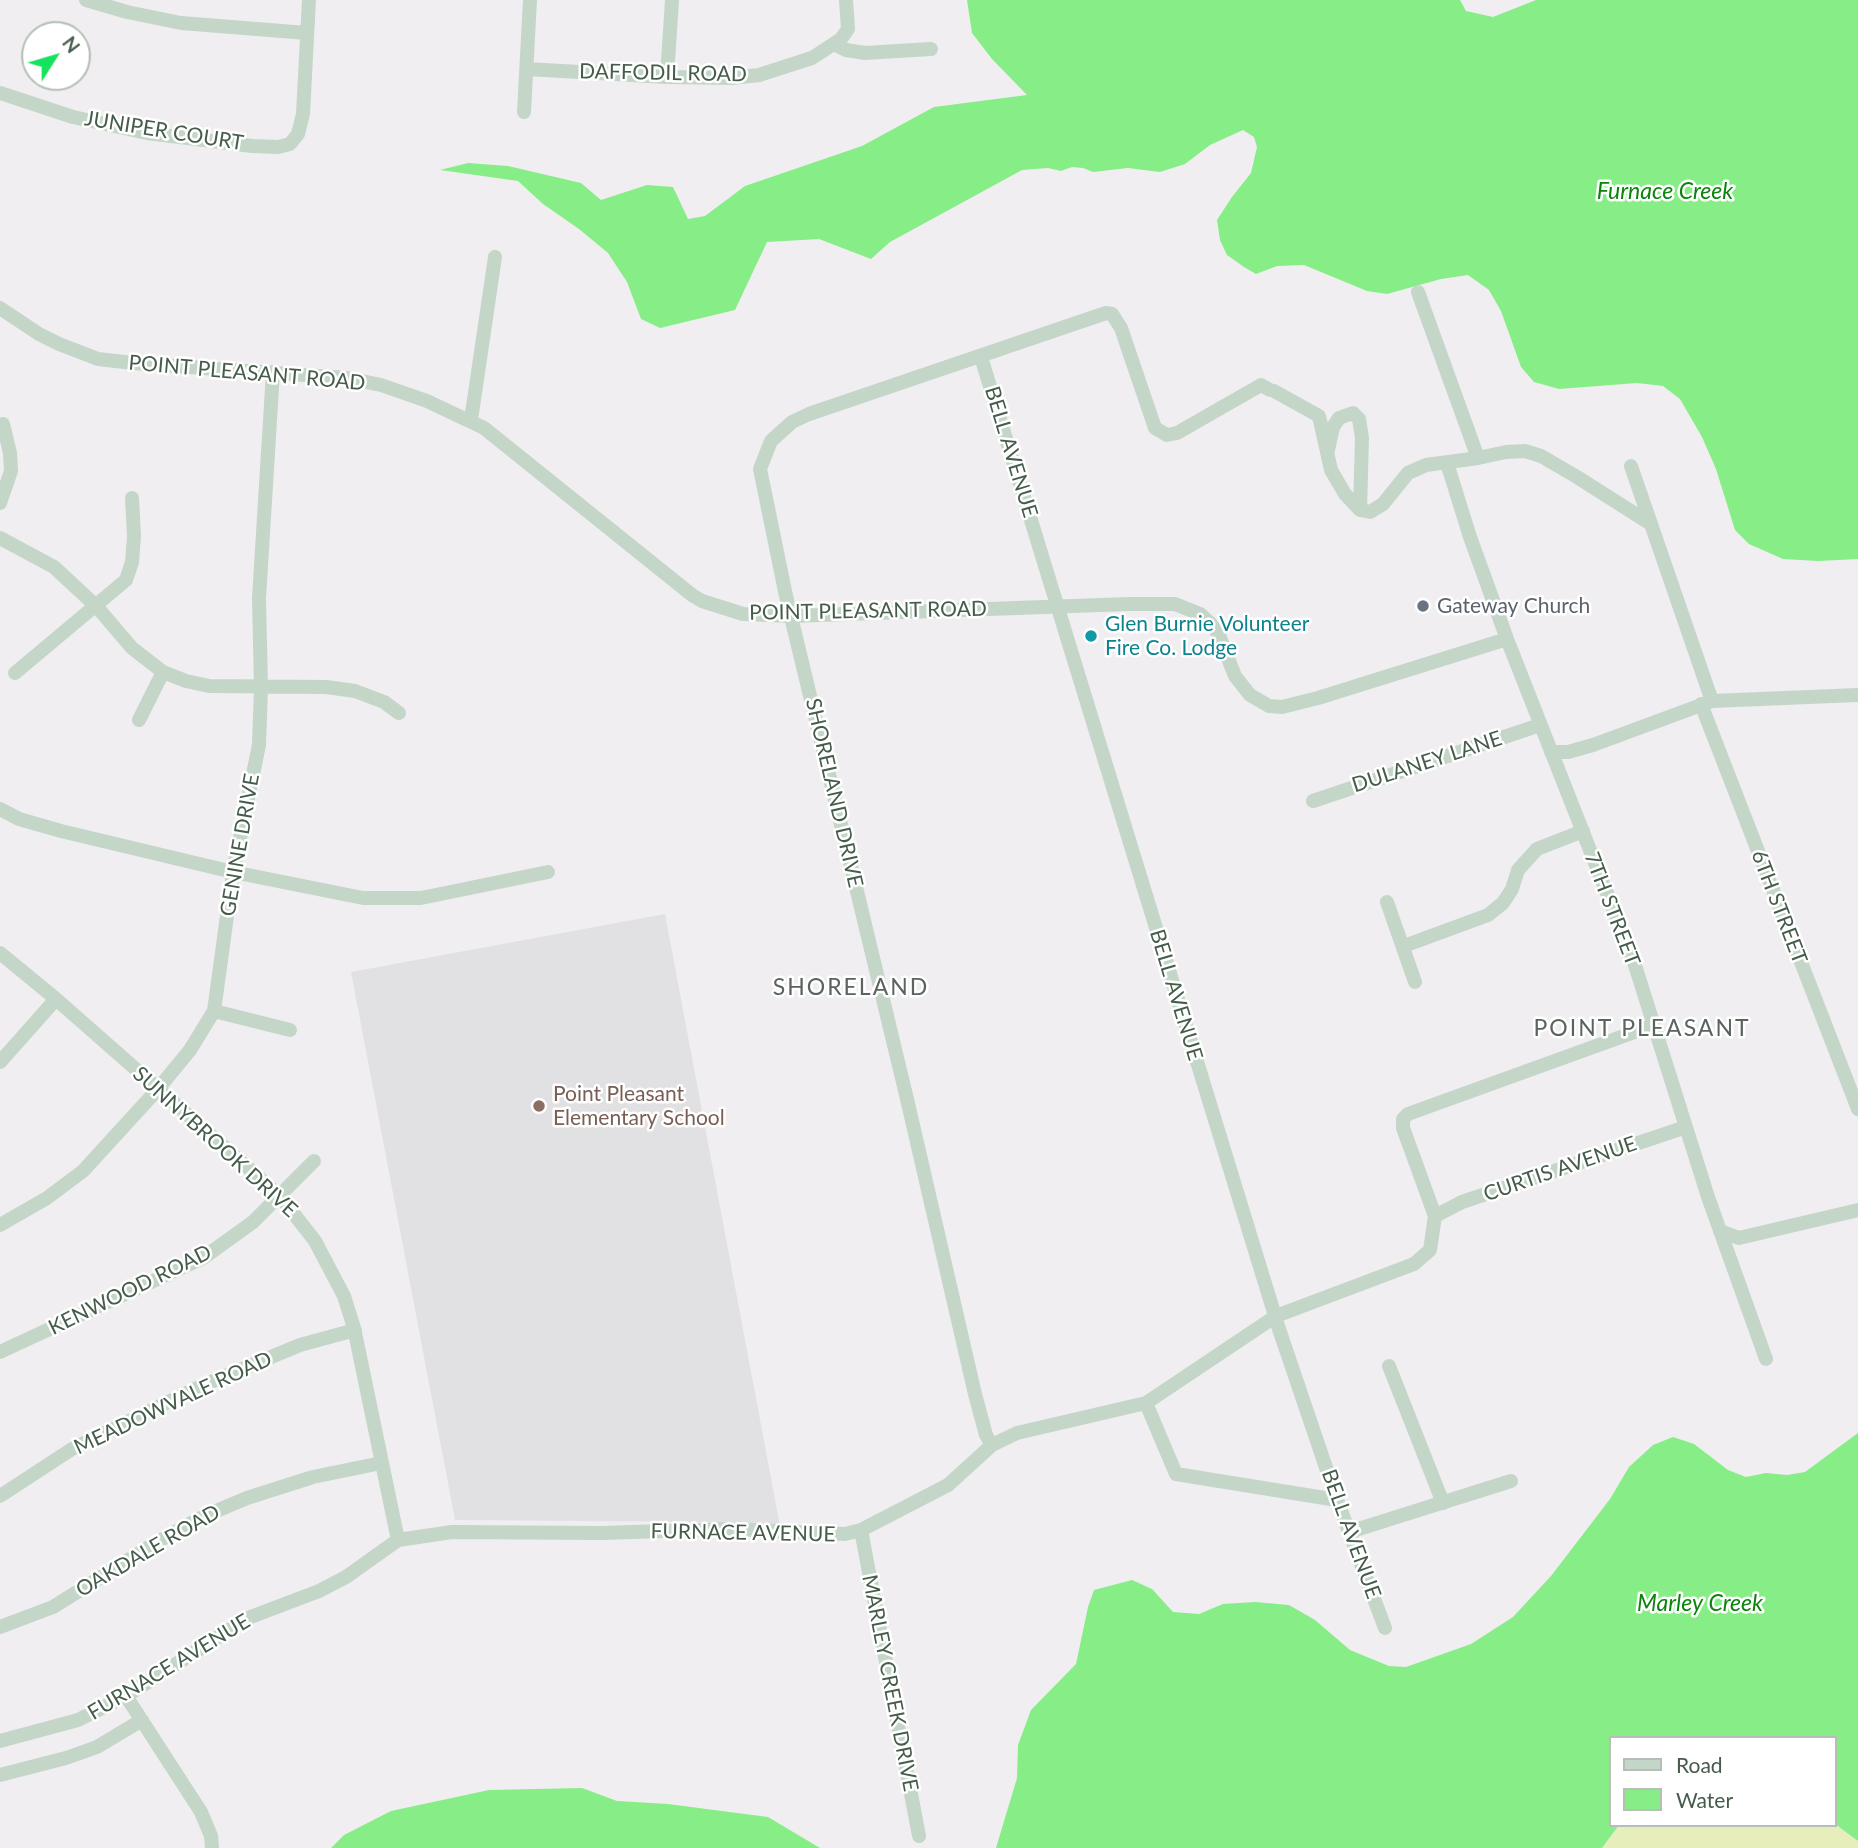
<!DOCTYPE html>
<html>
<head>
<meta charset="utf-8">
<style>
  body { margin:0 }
  #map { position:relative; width:1858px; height:1848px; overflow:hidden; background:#f0eef1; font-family:Lato,sans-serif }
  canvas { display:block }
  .legend { position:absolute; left:1609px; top:1736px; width:228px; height:91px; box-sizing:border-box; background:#fff; border:2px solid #b5beb7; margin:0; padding:9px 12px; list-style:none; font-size:21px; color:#465c4b }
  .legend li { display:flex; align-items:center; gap:14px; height:35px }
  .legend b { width:35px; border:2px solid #b5beb7 }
  .north { position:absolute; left:21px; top:21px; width:70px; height:70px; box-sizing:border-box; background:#fff; border:2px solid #b5beb7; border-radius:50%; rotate:53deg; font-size:19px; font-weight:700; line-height:28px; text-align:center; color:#465c4b }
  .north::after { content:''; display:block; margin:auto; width:24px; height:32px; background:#15e35f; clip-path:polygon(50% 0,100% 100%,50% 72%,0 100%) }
</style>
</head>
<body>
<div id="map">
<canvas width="1858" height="1848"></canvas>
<ul class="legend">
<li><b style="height:9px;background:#c4d6c8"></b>Road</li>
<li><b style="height:19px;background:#87ed87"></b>Water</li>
</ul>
<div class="north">N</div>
</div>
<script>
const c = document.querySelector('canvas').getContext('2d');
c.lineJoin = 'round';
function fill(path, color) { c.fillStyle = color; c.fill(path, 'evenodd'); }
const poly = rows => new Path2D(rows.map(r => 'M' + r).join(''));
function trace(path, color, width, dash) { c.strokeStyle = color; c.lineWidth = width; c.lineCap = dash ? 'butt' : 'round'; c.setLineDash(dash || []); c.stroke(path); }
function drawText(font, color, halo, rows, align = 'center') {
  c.font = font + ' Lato,sans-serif'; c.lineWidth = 5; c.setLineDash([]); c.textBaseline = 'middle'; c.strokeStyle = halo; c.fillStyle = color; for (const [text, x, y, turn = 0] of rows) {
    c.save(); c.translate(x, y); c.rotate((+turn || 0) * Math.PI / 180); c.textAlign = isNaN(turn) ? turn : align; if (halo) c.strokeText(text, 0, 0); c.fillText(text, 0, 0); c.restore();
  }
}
fill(poly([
  [665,914,780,1526,707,1522,455,1520,351,972]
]), '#e1e0e2');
fill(poly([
  [1835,1824,1858,1841,1858,1848,1602,1848,1619,1825]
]), '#e6efbb');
fill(poly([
  [967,0,1460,0,1466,11,1493,17,1536,0,1858,0,1858,559,1818,561,1783,559,1749,544,1735,530,1716,469,1702,437,1680,399,1663,386,1637,383,1559,389,1534,382,1521,367,1501,311,1489,290,1468,275,1441,279,1387,294,1367,291,1304,265,1277,266,1256,274,1244,267,1227,255,1220,240,1217,220,1232,197,1251,173,1257,147,1254,137,1243,130,1210,145,1185,164,1160,172,1128,168,1093,172,1083,168,1072,167,1061,171,1048,168,1022,170,890,242,871,259,819,239,767,242,735,310,660,328,641,319,627,282,608,253,579,229,543,204,518,181,440,170,468,163,508,166,581,183,601,200,647,185,673,187,688,219,705,216,745,186,862,146,934,107,1027,95,992,59,972,33],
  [1858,1433,1858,1841,1835,1824,1835,1738,1611,1738,1611,1825,1619,1825,1602,1848,996,1848,1017,1778,1018,1745,1031,1710,1076,1664,1088,1607,1094,1590,1132,1580,1152,1589,1173,1612,1199,1614,1223,1604,1255,1602,1289,1605,1315,1620,1350,1650,1389,1666,1406,1667,1471,1644,1513,1617,1551,1576,1610,1499,1629,1467,1653,1445,1673,1437,1694,1444,1728,1470,1746,1477,1766,1473,1787,1475,1805,1472],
  [582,1788,617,1801,668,1804,768,1817,820,1848,331,1848,344,1835,391,1811,489,1790]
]), '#87ed87');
trace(poly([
  [86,0,127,12,181,23,307,33],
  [834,44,846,50,865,53,931,49],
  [527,69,667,77,732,78,759,75,812,58,841,39,848,29,846,0],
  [667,77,672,0],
  [0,93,73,117,147,133,252,146,278,147,290,144,298,134,303,114,309,0],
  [524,112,530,0],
  [1418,292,1478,458],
  [0,308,39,334,59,344,98,359,133,363,347,378,381,385,427,401,484,428,692,595,702,601,743,614,792,616,1129,604,1175,604,1200,614,1211,624,1219,635,1235,676,1250,695,1269,706,1282,707,1318,698,1507,639],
  [981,357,1279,1329,1337,1500,1385,1628],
  [1274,391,1319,416,1331,470,1345,494,1360,510,1370,512,1383,504,1408,473,1426,465,1478,458,1506,452,1525,451,1541,456,1577,477,1651,524],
  [471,420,495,257],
  [1328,450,1333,427,1339,418,1353,413,1359,419,1362,438,1360,510],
  [1447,463,1470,537,1507,639,1634,962,1708,1197,1766,1359],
  [1631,466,1712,701],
  [0,503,11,471,10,453,3,424],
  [0,538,54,567,97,607,132,648,163,672,186,681,209,686,326,687,355,691,384,702,399,713],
  [15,673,126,580,132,562,134,536,132,498],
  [1701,704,1858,1109],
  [139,720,163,672],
  [1551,752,1568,752,1593,745,1712,701,1858,695],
  [1313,801,1540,725],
  [0,809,19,819,61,831,233,872,363,898,421,898,548,872],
  [1387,902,1415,982],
  [1404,946,1488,915,1503,903,1512,889,1518,870,1537,849,1583,831],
  [0,953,56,999,280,1196,315,1241,344,1296,354,1328,398,1540],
  [214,1011,290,1030],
  [0,1062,56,999],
  [1435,1216,1403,1128,1403,1119,1408,1114,1654,1025],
  [1435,1216,1462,1202,1686,1127],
  [0,1225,47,1198,83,1171,158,1089,190,1050,214,1011,233,872,259,745,261,688,259,598,273,372],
  [1720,1231,1739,1238,1858,1210],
  [0,1352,203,1258,253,1222,314,1161],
  [1389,1366,1443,1503],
  [1146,1403,1176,1474,1337,1500],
  [992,1445,986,1435,975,1394,907,1099,786,596,760,469,771,441,792,422,809,414,1106,313,1112,314,1121,328,1155,428,1167,435,1177,433,1261,385,1270,390],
  [0,1496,72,1449,201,1386,300,1345,355,1330],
  [861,1530,919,1836],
  [1349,1532,1511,1481],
  [0,1627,53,1607,157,1542,202,1517,247,1498,313,1477,381,1463],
  [126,1696,201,1812,211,1836,212,1848],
  [0,1741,78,1720,126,1696,248,1618,319,1591,346,1577,398,1540,452,1532,601,1533,727,1529,845,1534,861,1530,948,1485,992,1445,1017,1433,1146,1403,1276,1316,1414,1264,1430,1250,1435,1216],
  [0,1775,66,1758,97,1747,142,1720]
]), '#c4d6c8', 14);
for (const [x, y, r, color] of [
  [1423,606,7,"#6b7280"],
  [1091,636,7,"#0f9aa8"],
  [539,1106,7,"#8d6e63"]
]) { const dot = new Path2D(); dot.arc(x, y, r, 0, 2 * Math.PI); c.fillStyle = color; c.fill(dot); trace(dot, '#fff', 2.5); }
drawText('21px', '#465c4b', '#fff', [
  ["DAFFODIL ROAD",663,73,1],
  ["JUNIPER COURT",164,131,9],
  ["POINT PLEASANT ROAD",247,373,5],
  ["BELL AVENUE",1011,452,73],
  ["POINT PLEASANT ROAD",868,611,-1],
  ["DULANEY LANE",1427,762,-18],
  ["SHORELAND DRIVE",834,793,77],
  ["GENINE DRIVE",240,845,-80],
  ["6TH STREET",1779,907,69],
  ["7TH STREET",1612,909,69],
  ["BELL AVENUE",1176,995,73],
  ["SUNNYBROOK DRIVE",215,1142,42],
  ["CURTIS AVENUE",1560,1169,-19],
  ["KENWOOD ROAD",130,1290,-26],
  ["MEADOWVALE ROAD",173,1403,-25],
  ["FURNACE AVENUE",743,1533,1],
  ["BELL AVENUE",1351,1534,70],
  ["OAKDALE ROAD",148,1551,-30],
  ["FURNACE AVENUE",169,1667,-31],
  ["MARLEY CREEK DRIVE",890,1683,79]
]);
drawText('21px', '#5b616d', '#fff', [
  ["Gateway Church",1437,606]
], 'left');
drawText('21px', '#0d838f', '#fff', [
  ["Glen Burnie Volunteer",1105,624],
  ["Fire Co. Lodge",1105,648]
], 'left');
drawText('21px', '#785e54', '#fff', [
  ["Point Pleasant",553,1094],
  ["Elementary School",553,1118]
], 'left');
drawText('italic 23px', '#0b840c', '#fff', [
  ["Furnace Creek",1665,192],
  ["Marley Creek",1700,1604]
]);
c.letterSpacing = '2px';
drawText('23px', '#5a635d', '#fff', [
  ["SHORELAND",851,988],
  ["POINT PLEASANT",1642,1029]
]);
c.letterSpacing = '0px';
</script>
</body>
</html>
